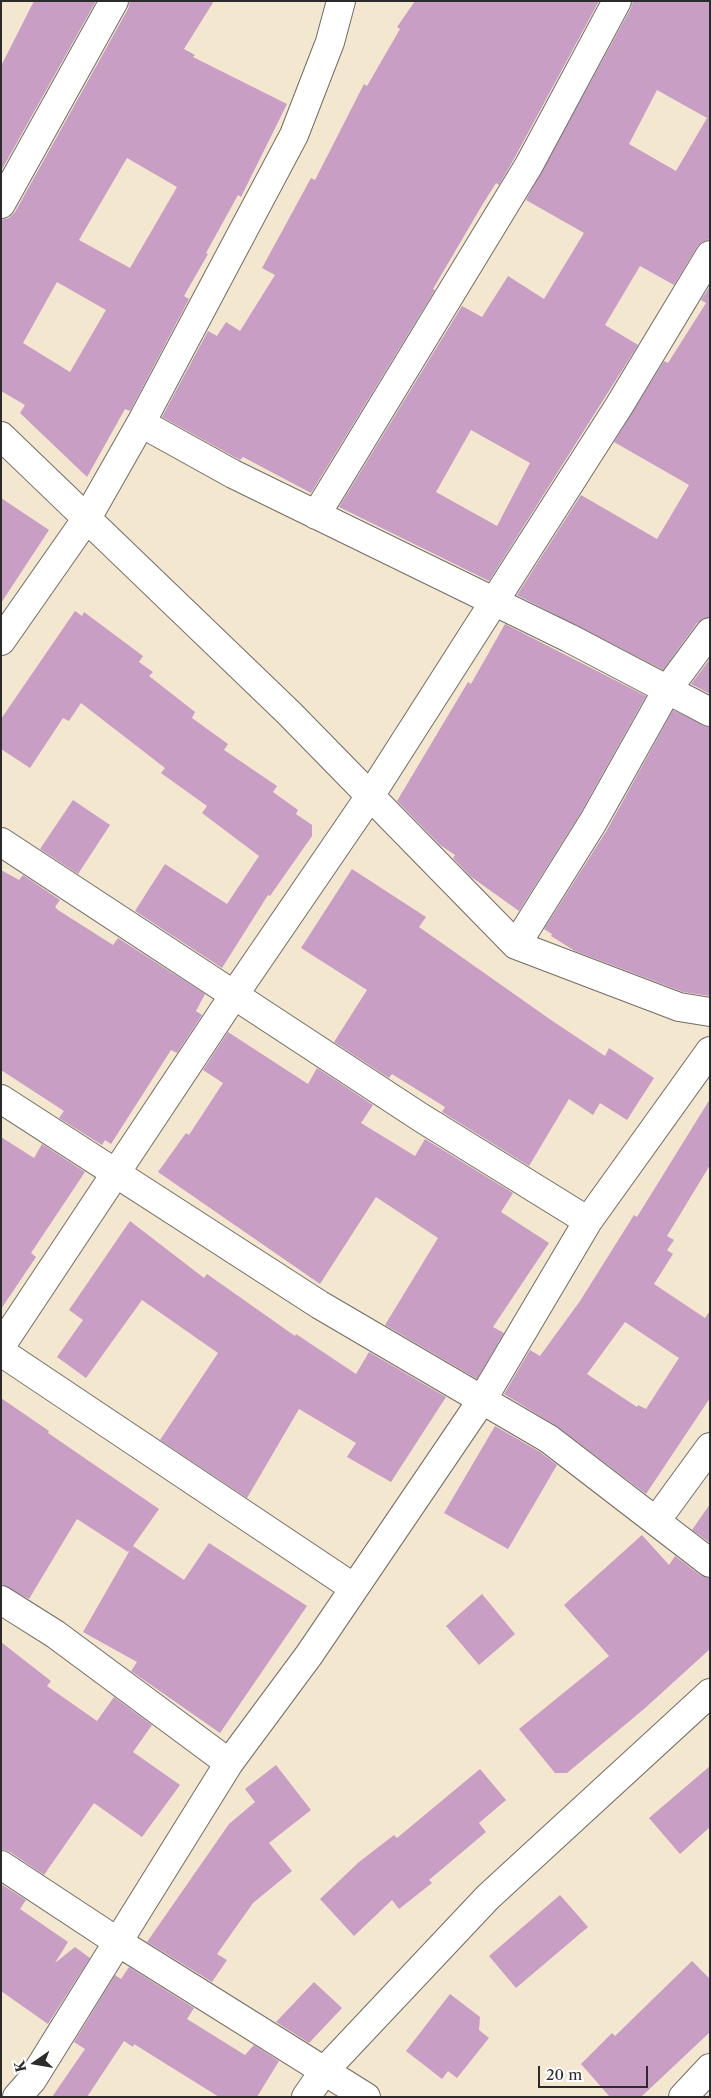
<!DOCTYPE html>
<html>
<head>
<meta charset="utf-8">
<style>
  body { margin:0 }
  #map { position:relative; width:711px; height:2098px; overflow:hidden; background:#f3e7d0; font-family:"Libre Caslon Text",serif }
  canvas { display:block }
  .frame { position:absolute; inset:0; border:2px solid #2b2b2b; pointer-events:none }
  .north { position:absolute; left:10px; top:2038px; width:50px; height:50px; -webkit-text-stroke:4px #fff; paint-order:stroke; rotate:257deg; font-size:14px; font-weight:700; line-height:20px; text-align:center; color:#2b2b2b }
  .north::after { content:''; display:block; margin:auto; width:18px; height:22px; background:#2b2b2b; clip-path:polygon(50% 0,100% 100%,50% 72%,0 100%) }
  .scale { position:absolute; left:538px; top:2066px; width:110px; height:22px; box-sizing:border-box; border:2px solid #2b2b2b; border-top:0; padding-left:6px; font-size:15px; line-height:18px; white-space:nowrap; color:#2b2b2b; -webkit-text-stroke:4px #fff; paint-order:stroke }
</style>
</head>
<body>
<div id="map">
<canvas width="711" height="2098"></canvas>
<div class="frame"></div>
<div class="north">K</div>
<div class="scale">20 m</div>
</div>
<script>
const c = document.querySelector('canvas').getContext('2d');
c.lineJoin = 'round';
function fill(path, color) { c.fillStyle = color; c.fill(path, 'evenodd'); }
const poly = rows => new Path2D(rows.map(r => 'M' + r).join(''));
function trace(path, color, width, dash) { c.strokeStyle = color; c.lineWidth = width; c.lineCap = dash ? 'butt' : 'round'; c.setLineDash(dash || []); c.stroke(path); }
fill(poly([
  [34,1,96,1,1,171,1,66],
  [130,1,214,1,184,49,195,55,193,57,287,104,241,197,238,195,206,253,208,254,184,296,189,299,130,411,125,409,87,477,20,413,25,405,1,391,1,220,9,218,15,212,128,9],
  [127,158,177,187,130,268,79,240],
  [57,282,106,310,70,372,23,343],
  [415,1,599,1,515,157,499,185,496,183,481,207,433,289,435,290,311,493,243,457,240,460,162,417,208,331,217,336,226,322,240,331,275,275,262,268,311,178,315,180,364,84,367,86,400,29,397,27],
  [633,1,710,1,710,239,702,242,697,247,674,285,640,266,605,325,638,345,489,581,339,507,462,306,482,317,508,276,544,299,584,233,526,200,631,8],
  [657,90,707,118,676,171,629,144],
  [471,430,530,463,497,526,436,492],
  [710,286,710,617,697,623,663,670,517,595,581,495,657,539,689,485,614,442,664,361,668,363,706,303,701,300],
  [1,498,49,530,1,603],
  [75,611,82,616,84,612,143,656,139,662,153,672,149,676,195,712,192,718,228,744,224,750,277,786,273,792,298,810,296,814,312,825,312,836,270,896,268,895,222,968,135,911,165,864,227,904,259,856,202,813,207,806,161,773,165,768,81,703,69,721,63,718,30,768,1,749,1,719],
  [505,624,646,696,580,814,519,911,470,876,453,858,455,855,440,845,397,801,468,682,471,684],
  [710,659,710,694,691,684],
  [673,710,710,727,710,996,683,992,575,951,551,936,552,934,544,929,607,830],
  [73,800,110,825,78,874,40,849],
  [352,869,426,917,419,927,551,1020,605,1056,609,1048,654,1078,627,1120,600,1103,593,1115,569,1099,529,1166,442,1112,445,1107,392,1074,389,1078,334,1042,367,990,301,948],
  [1,870,19,880,23,875,60,900,55,907,58,910,113,945,118,938,205,994,196,1011,202,1015,177,1053,171,1050,111,1144,105,1140,102,1145,59,1118,64,1111,1,1070],
  [228,1032,308,1084,317,1068,373,1105,361,1123,415,1156,425,1139,513,1193,501,1212,549,1243,493,1327,504,1333,477,1379,385,1325,438,1238,376,1197,320,1284,158,1172,186,1133,189,1135,223,1083,203,1070],
  [710,1099,710,1165,667,1236,674,1240,667,1250,673,1254,654,1284,705,1318,710,1311,710,1398,646,1494,558,1427,504,1394,530,1350,540,1356,580,1301,634,1215,637,1217],
  [625,1322,679,1358,646,1409,638,1405,637,1407,587,1374],
  [1,1137,34,1158,42,1144,85,1172,31,1253,36,1257,1,1309],
  [130,1221,204,1278,207,1274,295,1336,296,1334,356,1374,369,1352,446,1397,391,1482,347,1457,356,1443,299,1409,247,1498,160,1440,218,1353,142,1300,86,1378,57,1357,83,1320,69,1310],
  [1,1398,49,1431,48,1433,159,1509,133,1546,184,1580,209,1543,307,1606,220,1733,131,1671,137,1662,83,1632,130,1550,128,1552,77,1519,29,1599,1,1584],
  [495,1426,540,1452,557,1465,508,1549,444,1513],
  [710,1504,710,1543,692,1530],
  [642,1535,669,1565,675,1556,700,1575,710,1578,710,1649,644,1709,567,1773,555,1773,519,1729,609,1656,564,1605],
  [482,1594,515,1634,479,1665,446,1626],
  [1,1642,51,1681,47,1686,97,1721,114,1697,152,1725,133,1752,180,1785,142,1837,94,1803,44,1875,10,1852,1,1849],
  [276,1765,311,1810,269,1843,292,1871,253,1903,217,1954,227,1960,212,1982,147,1942,229,1824,255,1802,245,1789],
  [710,1766,710,1827,680,1854,649,1818],
  [480,1769,506,1800,479,1823,486,1832,429,1880,432,1883,399,1909,392,1900,354,1936,320,1899,359,1862,394,1835,397,1838],
  [1,1884,26,1900,20,1909,68,1942,55,1963,75,1947,90,1958,48,2024,1,1991],
  [560,1895,588,1927,516,1988,489,1956],
  [692,1961,710,1979,710,2032,641,2097,610,2097,581,2064,612,2033,615,2036],
  [129,1967,194,2008,187,2019,245,2055,254,2045,279,2061,257,2097,219,2097,134,2044,133,2047,124,2041,87,2097,52,2097,85,2049,74,2042,115,1975,121,1979],
  [314,1982,342,2008,309,2043,276,2022],
  [450,1994,480,2017,479,2030,489,2038,457,2078,448,2071,442,2079,406,2051]
]), '#c89ec5');
const minor = poly([
  [1,204,114,1],
  [141,423,294,135,330,42,341,1],
  [1,436,289,713,516,945,679,1007,710,1012],
  [316,515,529,165,617,1],
  [1,641,87,518,141,423,233,474,569,638,710,712],
  [1,842,420,1117,588,1221],
  [516,945,593,822,667,690,710,632],
  [1,1099,320,1305,549,1439,710,1563],
  [1,1346,234,995,370,796,619,406,710,255],
  [1,1352,354,1588],
  [656,1521,710,1447],
  [1,1600,55,1634,229,1763],
  [1,1865,118,1942,366,2097],
  [17,2097,32,2080,229,1763,309,1655,482,1400,588,1221,710,1051],
  [306,2097,324,2071,488,1897,710,1693],
  [683,2097,710,2068]
]);
trace(minor, '#716d65', 30);
trace(minor, '#fff', 28);
</script>
</body>
</html>
